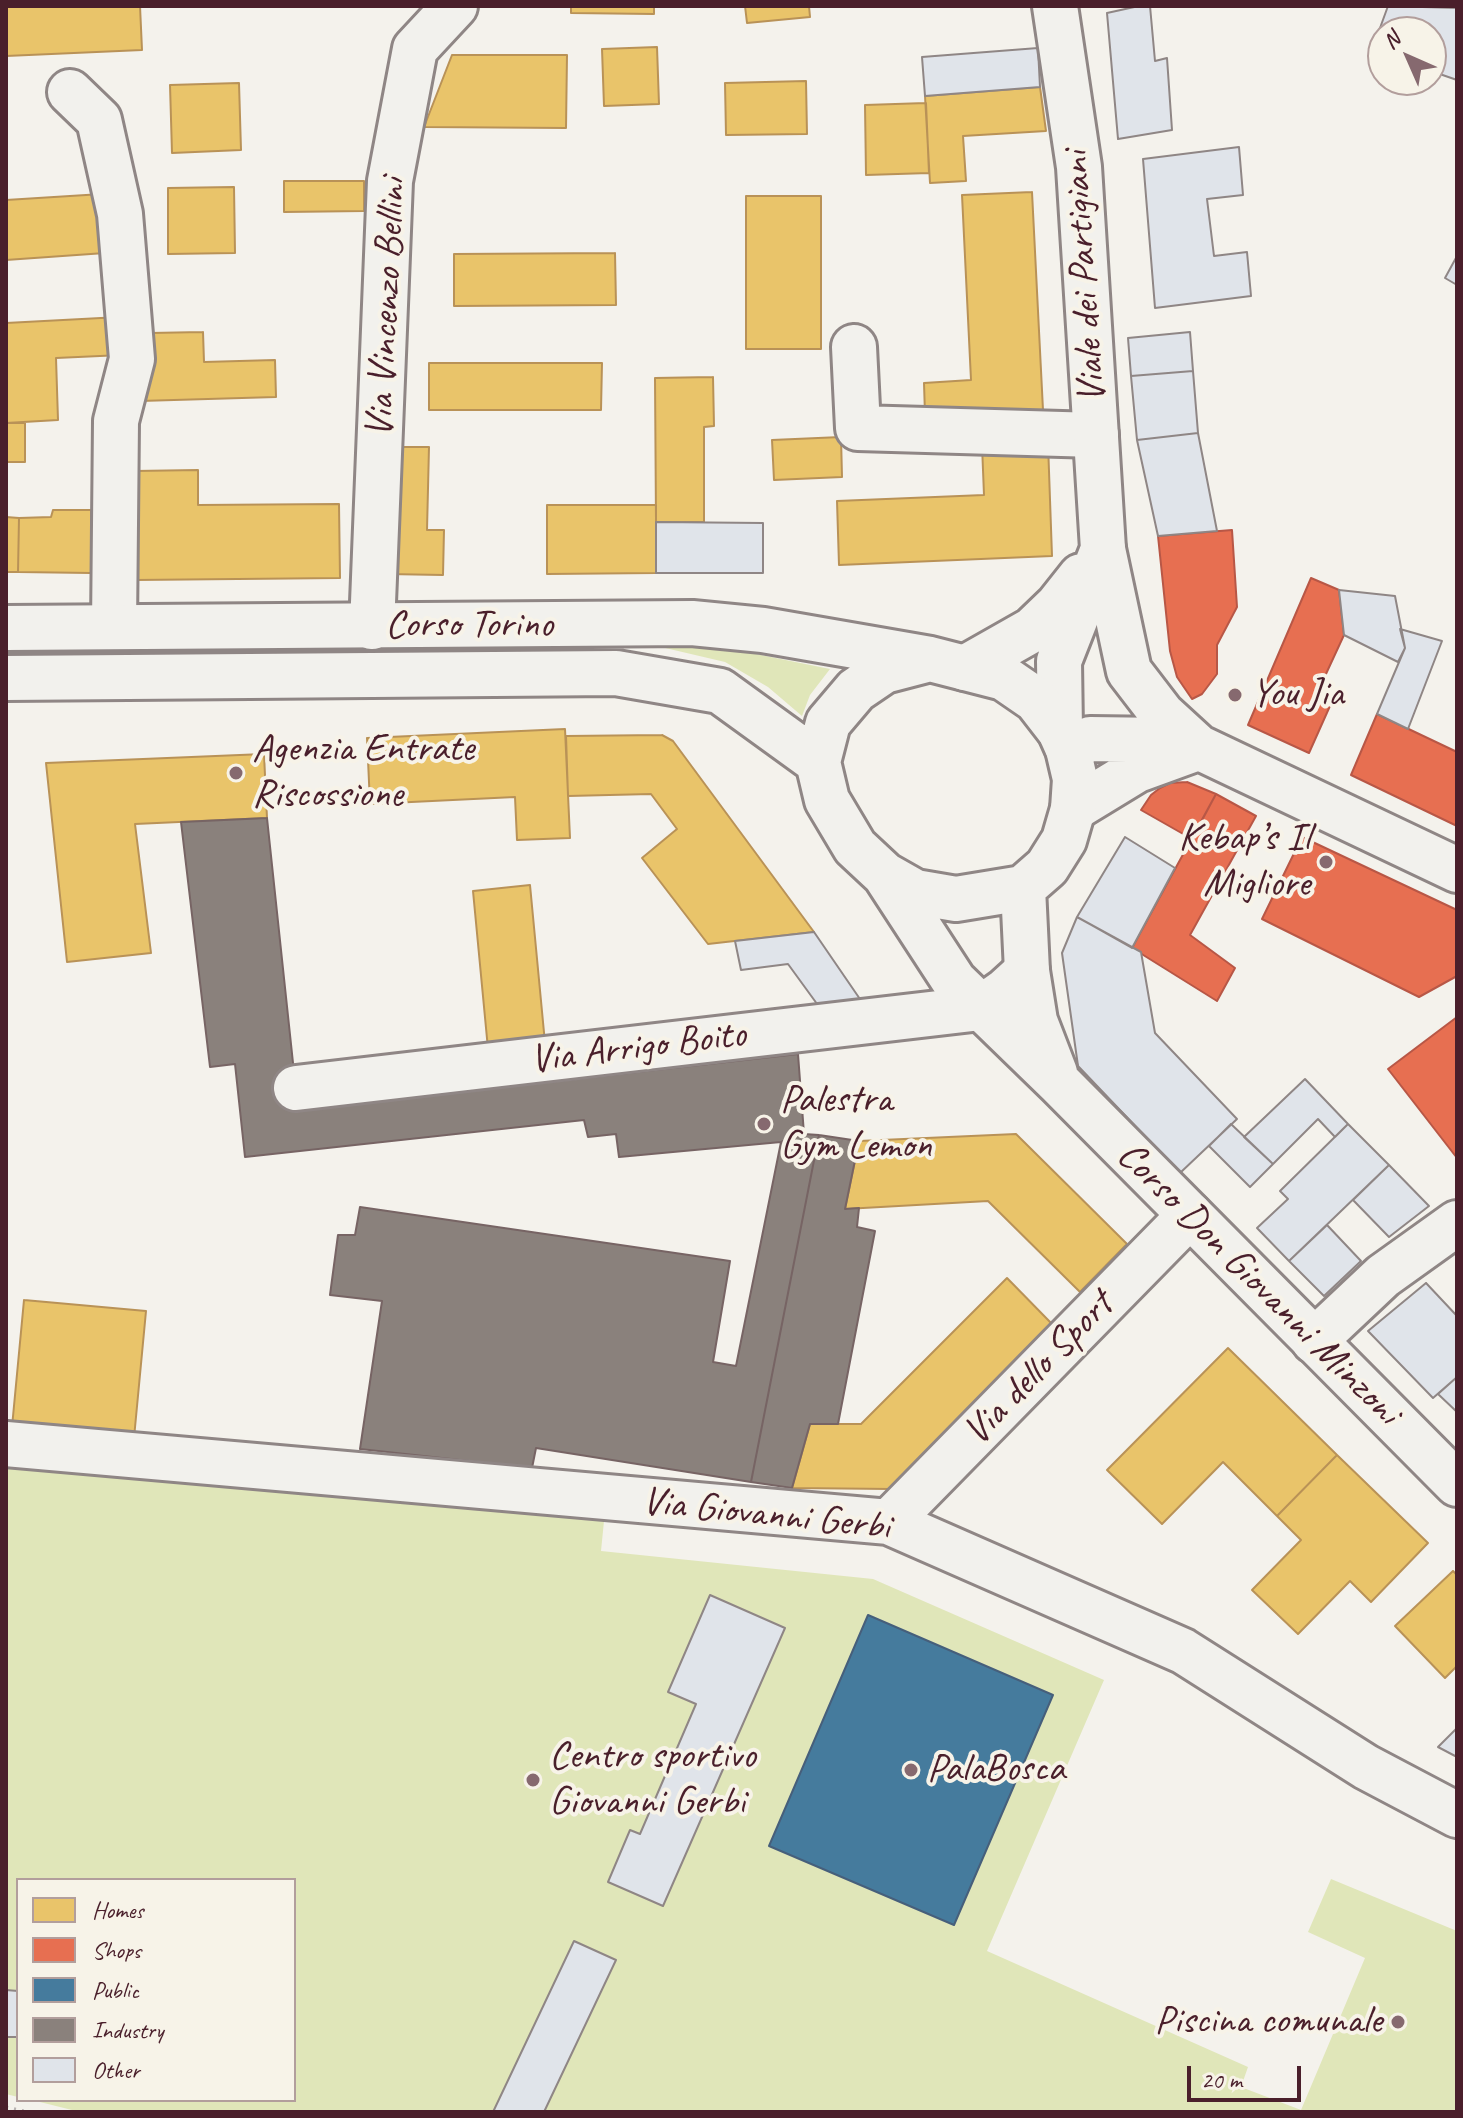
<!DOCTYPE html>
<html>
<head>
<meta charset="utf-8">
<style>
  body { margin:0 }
  #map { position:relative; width:1463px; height:2118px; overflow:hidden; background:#f4f2ec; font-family:Caveat,sans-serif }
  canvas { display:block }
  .frame { position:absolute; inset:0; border:8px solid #4a1f2b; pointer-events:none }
  .legend { position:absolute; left:16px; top:1878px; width:280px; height:224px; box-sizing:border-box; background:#f7f3e8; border:2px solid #b29e9c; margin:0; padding:10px 14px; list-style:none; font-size:24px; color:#4a1f2b }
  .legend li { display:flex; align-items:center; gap:16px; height:40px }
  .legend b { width:40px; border:2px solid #b29e9c }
  .north { position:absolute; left:1367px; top:16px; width:80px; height:80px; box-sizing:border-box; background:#f7f3e8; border:2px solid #b29e9c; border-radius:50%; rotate:315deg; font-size:22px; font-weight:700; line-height:32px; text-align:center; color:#4a1f2b }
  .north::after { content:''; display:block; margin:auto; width:28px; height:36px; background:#86696f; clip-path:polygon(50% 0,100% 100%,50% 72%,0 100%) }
  .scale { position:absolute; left:1187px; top:2066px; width:114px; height:36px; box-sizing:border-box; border:4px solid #4a1f2b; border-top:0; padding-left:10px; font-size:24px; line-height:28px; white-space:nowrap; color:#4a1f2b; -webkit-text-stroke:6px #f7f3e8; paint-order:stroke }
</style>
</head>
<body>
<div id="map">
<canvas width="1463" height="2118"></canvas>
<div class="frame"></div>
<ul class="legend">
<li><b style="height:22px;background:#e9c46a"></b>Homes</li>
<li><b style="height:22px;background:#e76f51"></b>Shops</li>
<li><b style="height:22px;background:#457b9d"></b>Public</li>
<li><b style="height:22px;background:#8a817c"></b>Industry</li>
<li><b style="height:22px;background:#e0e4ea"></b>Other</li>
</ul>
<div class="north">N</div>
<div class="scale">20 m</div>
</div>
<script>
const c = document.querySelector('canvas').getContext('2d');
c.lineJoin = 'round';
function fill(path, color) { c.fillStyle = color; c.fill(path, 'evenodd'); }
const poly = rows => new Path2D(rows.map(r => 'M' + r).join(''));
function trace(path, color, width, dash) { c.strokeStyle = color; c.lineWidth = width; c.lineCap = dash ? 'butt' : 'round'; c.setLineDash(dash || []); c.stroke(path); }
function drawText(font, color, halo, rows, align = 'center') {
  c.font = font + ' Caveat,sans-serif'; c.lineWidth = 8; c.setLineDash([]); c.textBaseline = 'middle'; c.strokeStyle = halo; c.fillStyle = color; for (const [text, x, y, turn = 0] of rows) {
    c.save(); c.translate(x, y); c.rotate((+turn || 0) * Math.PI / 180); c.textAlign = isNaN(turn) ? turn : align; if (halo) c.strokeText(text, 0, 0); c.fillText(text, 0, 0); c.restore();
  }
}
fill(poly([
  [641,643,641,647,68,653,68,649],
  [661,643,746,652,830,669,810,695,802,716,768,687,725,662,661,647],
  [6,1468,604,1521,601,1551,873,1579,1104,1680,987,1951,1248,2067,1241,2087,1301,2110,1365,1958,1308,1932,1331,1879,1457,1931,1457,2112,80,2112,32,2100,294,2100,294,1880,18,1880,18,2097,6,2094]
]), '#e0e6b9');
const homes = poly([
  [6,6,140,6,142,50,6,56,6,6],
  [571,6,654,6,654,14,571,13,571,6],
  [745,6,809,6,810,17,747,23,745,6],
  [657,47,659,104,604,106,602,49,657,47],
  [452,55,567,55,566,128,424,127,452,55],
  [806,81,807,134,726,135,725,83,806,81],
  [239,83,241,150,172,153,170,85,239,83],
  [1040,87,1046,131,963,136,966,181,930,183,925,96,1040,87],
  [926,103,929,173,866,175,865,105,926,103],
  [284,181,364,181,364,211,284,212,284,181],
  [234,187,235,253,168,254,168,188,234,187],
  [1032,192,1043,410,925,415,924,383,971,380,962,195,1032,192],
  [102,194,105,253,6,260,6,200,102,194],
  [746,196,821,196,821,349,746,349,746,196],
  [615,253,616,305,454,306,454,254,615,253],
  [120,317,122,355,56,358,58,420,6,423,6,323,120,317],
  [203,332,204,362,275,360,276,397,140,401,150,333,203,332],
  [429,363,602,363,601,410,429,410,429,363],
  [713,377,714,426,704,427,704,522,656,522,655,378,713,377],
  [6,423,25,423,25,462,6,462,6,423],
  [841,437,842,477,774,480,772,440,841,437],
  [1048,443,1052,556,839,565,837,501,984,495,982,445,1048,443],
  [390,447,429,447,427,530,444,530,443,575,387,574,390,447],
  [198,470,198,505,339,504,340,578,135,580,135,471,198,470],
  [547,505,656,505,656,573,547,574,547,505],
  [53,510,91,510,91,573,18,572,19,518,51,517,53,510],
  [6,517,19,518,18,572,6,572,6,517],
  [565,729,570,838,517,840,515,797,370,804,367,738,565,729],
  [662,735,673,741,814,932,708,944,642,858,677,829,651,794,568,796,566,736,662,735],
  [264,754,267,818,135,824,151,953,67,962,46,763,264,754],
  [530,885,545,1043,488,1049,473,891,530,885],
  [1016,1134,1127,1244,1080,1292,988,1201,845,1209,859,1141,1016,1134],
  [1007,1278,1053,1325,891,1489,792,1488,810,1424,861,1424,1007,1278],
  [24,1300,146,1311,134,1438,12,1427,24,1300],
  [1228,1348,1337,1455,1277,1516,1223,1462,1162,1524,1107,1470,1228,1348],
  [1337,1455,1428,1543,1371,1602,1350,1581,1298,1634,1252,1590,1301,1540,1277,1516,1337,1455],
  [1453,1571,1457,1575,1457,1666,1445,1678,1395,1626,1453,1571]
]);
fill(homes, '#e9c46a');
trace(homes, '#b99257', 2);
const shops = poly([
  [1232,530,1237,607,1217,645,1217,674,1202,694,1192,699,1177,677,1170,651,1158,536,1232,530],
  [1311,578,1339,590,1344,635,1319,689,1334,697,1309,753,1248,725,1311,578],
  [1377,714,1457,752,1457,826,1351,775,1377,714],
  [1187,782,1216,794,1192,839,1141,810,1151,795,1160,788,1170,783,1187,782],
  [1216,794,1256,816,1190,935,1235,968,1217,1001,1132,948,1216,794],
  [1302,837,1457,910,1457,976,1419,997,1262,919,1302,837],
  [1457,1017,1457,1158,1388,1069,1457,1017]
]);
fill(shops, '#e76f51');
trace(shops, '#b85746', 2);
const public = poly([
  [868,1615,1053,1695,954,1925,769,1846,868,1615]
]);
fill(public, '#457b9d');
trace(public, '#465f7b', 2);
const industry = poly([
  [267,818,298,1110,798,1054,804,1134,781,1142,619,1157,616,1134,588,1137,584,1120,245,1157,235,1064,210,1067,181,822,267,818],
  [804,1134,819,1135,751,1482,536,1448,532,1468,360,1449,382,1301,330,1295,338,1235,355,1235,360,1207,730,1261,713,1362,736,1366,781,1142,804,1134],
  [819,1135,859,1141,845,1209,859,1208,857,1227,875,1231,838,1424,810,1424,792,1488,751,1482,819,1135]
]);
fill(industry, '#8a817c');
trace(industry, '#776464', 2);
const building = poly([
  [1139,6,1150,6,1155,61,1167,58,1172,130,1118,139,1107,13,1139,6],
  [1388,6,1457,8,1457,80,1431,71,1431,32,1383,32,1383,54,1372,50,1388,6],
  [1038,48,1040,87,925,96,922,57,1038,48],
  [1239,147,1243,195,1207,199,1214,256,1247,252,1251,296,1155,308,1143,159,1239,147],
  [1457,256,1457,285,1445,278,1457,256],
  [1190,332,1193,371,1131,376,1128,338,1190,332],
  [1193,371,1198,433,1137,440,1131,376,1193,371],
  [1198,433,1217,531,1158,536,1137,440,1198,433],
  [656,522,763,523,763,573,656,573,656,522],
  [1339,590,1395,596,1405,648,1398,662,1344,635,1339,590],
  [1400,629,1442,641,1408,729,1377,714,1405,648,1400,629],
  [1125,837,1175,868,1132,948,1077,917,1125,837],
  [1077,917,1141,952,1155,1033,1237,1119,1180,1173,1078,1066,1062,953,1077,917],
  [814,932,862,1002,820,1008,788,964,741,970,735,941,814,932],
  [1305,1079,1348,1124,1335,1137,1318,1119,1273,1164,1244,1137,1305,1079],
  [1231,1124,1273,1164,1250,1187,1209,1146,1231,1124],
  [1348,1124,1389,1165,1289,1261,1257,1228,1288,1199,1280,1191,1348,1124],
  [1389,1165,1429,1206,1389,1237,1353,1200,1389,1165],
  [1327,1225,1361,1261,1324,1296,1289,1261,1327,1225],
  [1426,1283,1457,1316,1457,1377,1433,1398,1368,1331,1426,1283],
  [1457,1377,1457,1412,1438,1394,1457,1377],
  [710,1595,785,1628,663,1906,608,1882,630,1830,640,1834,696,1704,668,1692,710,1595],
  [1457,1728,1457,1757,1438,1747,1457,1728],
  [574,1941,616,1960,544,2112,493,2112,574,1941],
  [6,1990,18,1991,18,2037,6,2037,6,1990]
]);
fill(building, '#e0e4ea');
trace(building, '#8f8685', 2);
const street = poly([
  [70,92,99,120,120,214,132,359,116,421,114,627],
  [854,347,858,428,1096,435],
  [1103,549,1129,671,1162,714,1198,747],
  [372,627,390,181,415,49,455,6],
  [1068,749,1090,739,1165,740,1198,747,1457,870],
  [1073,809,1137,770,1192,750],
  [296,1088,981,1008,1005,991,1027,971],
  [1314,1341,1383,1276,1457,1223],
  [6,1444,889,1522,1183,1651,1366,1767,1457,1815],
  [889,1522,1190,1215]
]);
const secondary = poly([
  [1055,6,1079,167,1103,549,1059,661,1060,731],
  [965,668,1032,630,1058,605,1081,576]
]);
const primary = poly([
  [6,628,692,623,763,630,930,659],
  [930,659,1004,678,1036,700,1060,731,1068,749,1075,779,1073,809,1064,840,1047,867,1023,888,956,899,915,892,885,875,855,847,827,800,818,762,828,723,856,690,884,671,930,659],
  [6,678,616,673,720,691,818,762],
  [885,875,954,981,1059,1083,1457,1484],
  [1023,888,1027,971,1035,1021,1055,1073]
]);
trace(street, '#8f8685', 50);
trace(secondary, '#8f8685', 50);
trace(primary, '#8f8685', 50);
trace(poly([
  [6,2108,24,2112]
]), '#b6b0ae', 5, [2, 6]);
trace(street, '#f2f1ed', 44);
trace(secondary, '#f2f1ed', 44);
trace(primary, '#f2f1ed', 44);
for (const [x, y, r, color] of [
  [1235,695,8,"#86696f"],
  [236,773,8,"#86696f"],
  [1326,862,8,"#86696f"],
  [764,1124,8,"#86696f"],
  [911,1770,8,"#86696f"],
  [533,1780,8,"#86696f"],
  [1398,2022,8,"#86696f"]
]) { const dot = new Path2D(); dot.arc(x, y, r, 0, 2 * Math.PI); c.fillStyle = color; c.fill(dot); trace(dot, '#f7f3e8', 3); }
drawText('40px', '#4a1f2b', '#f7f3e8', [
  ["Viale dei Partigiani",1085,277,-94],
  ["Via Vincenzo Bellini",387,308,-87],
  ["Corso Torino",469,626],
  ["Via Arrigo Boito",638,1048,-7],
  ["Corso Don Giovanni Minzoni",1258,1284,45],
  ["Via dello Sport",1039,1369,-46],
  ["Via Giovanni Gerbi",766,1515,6]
]);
drawText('40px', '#4a1f2b', '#f7f3e8', [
  ["You Jia",1251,695],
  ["Agenzia Entrate",252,750],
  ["Riscossione",252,796],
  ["Kebap’s Il",1310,839,"right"],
  ["Migliore",1310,885,"right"],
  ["Palestra",780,1101],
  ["Gym Lemon",780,1147],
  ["Centro sportivo",549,1757],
  ["Giovanni Gerbi",549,1803],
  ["PalaBosca",927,1770],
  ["Piscina comunale",1382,2022,"right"]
], 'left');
</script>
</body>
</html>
